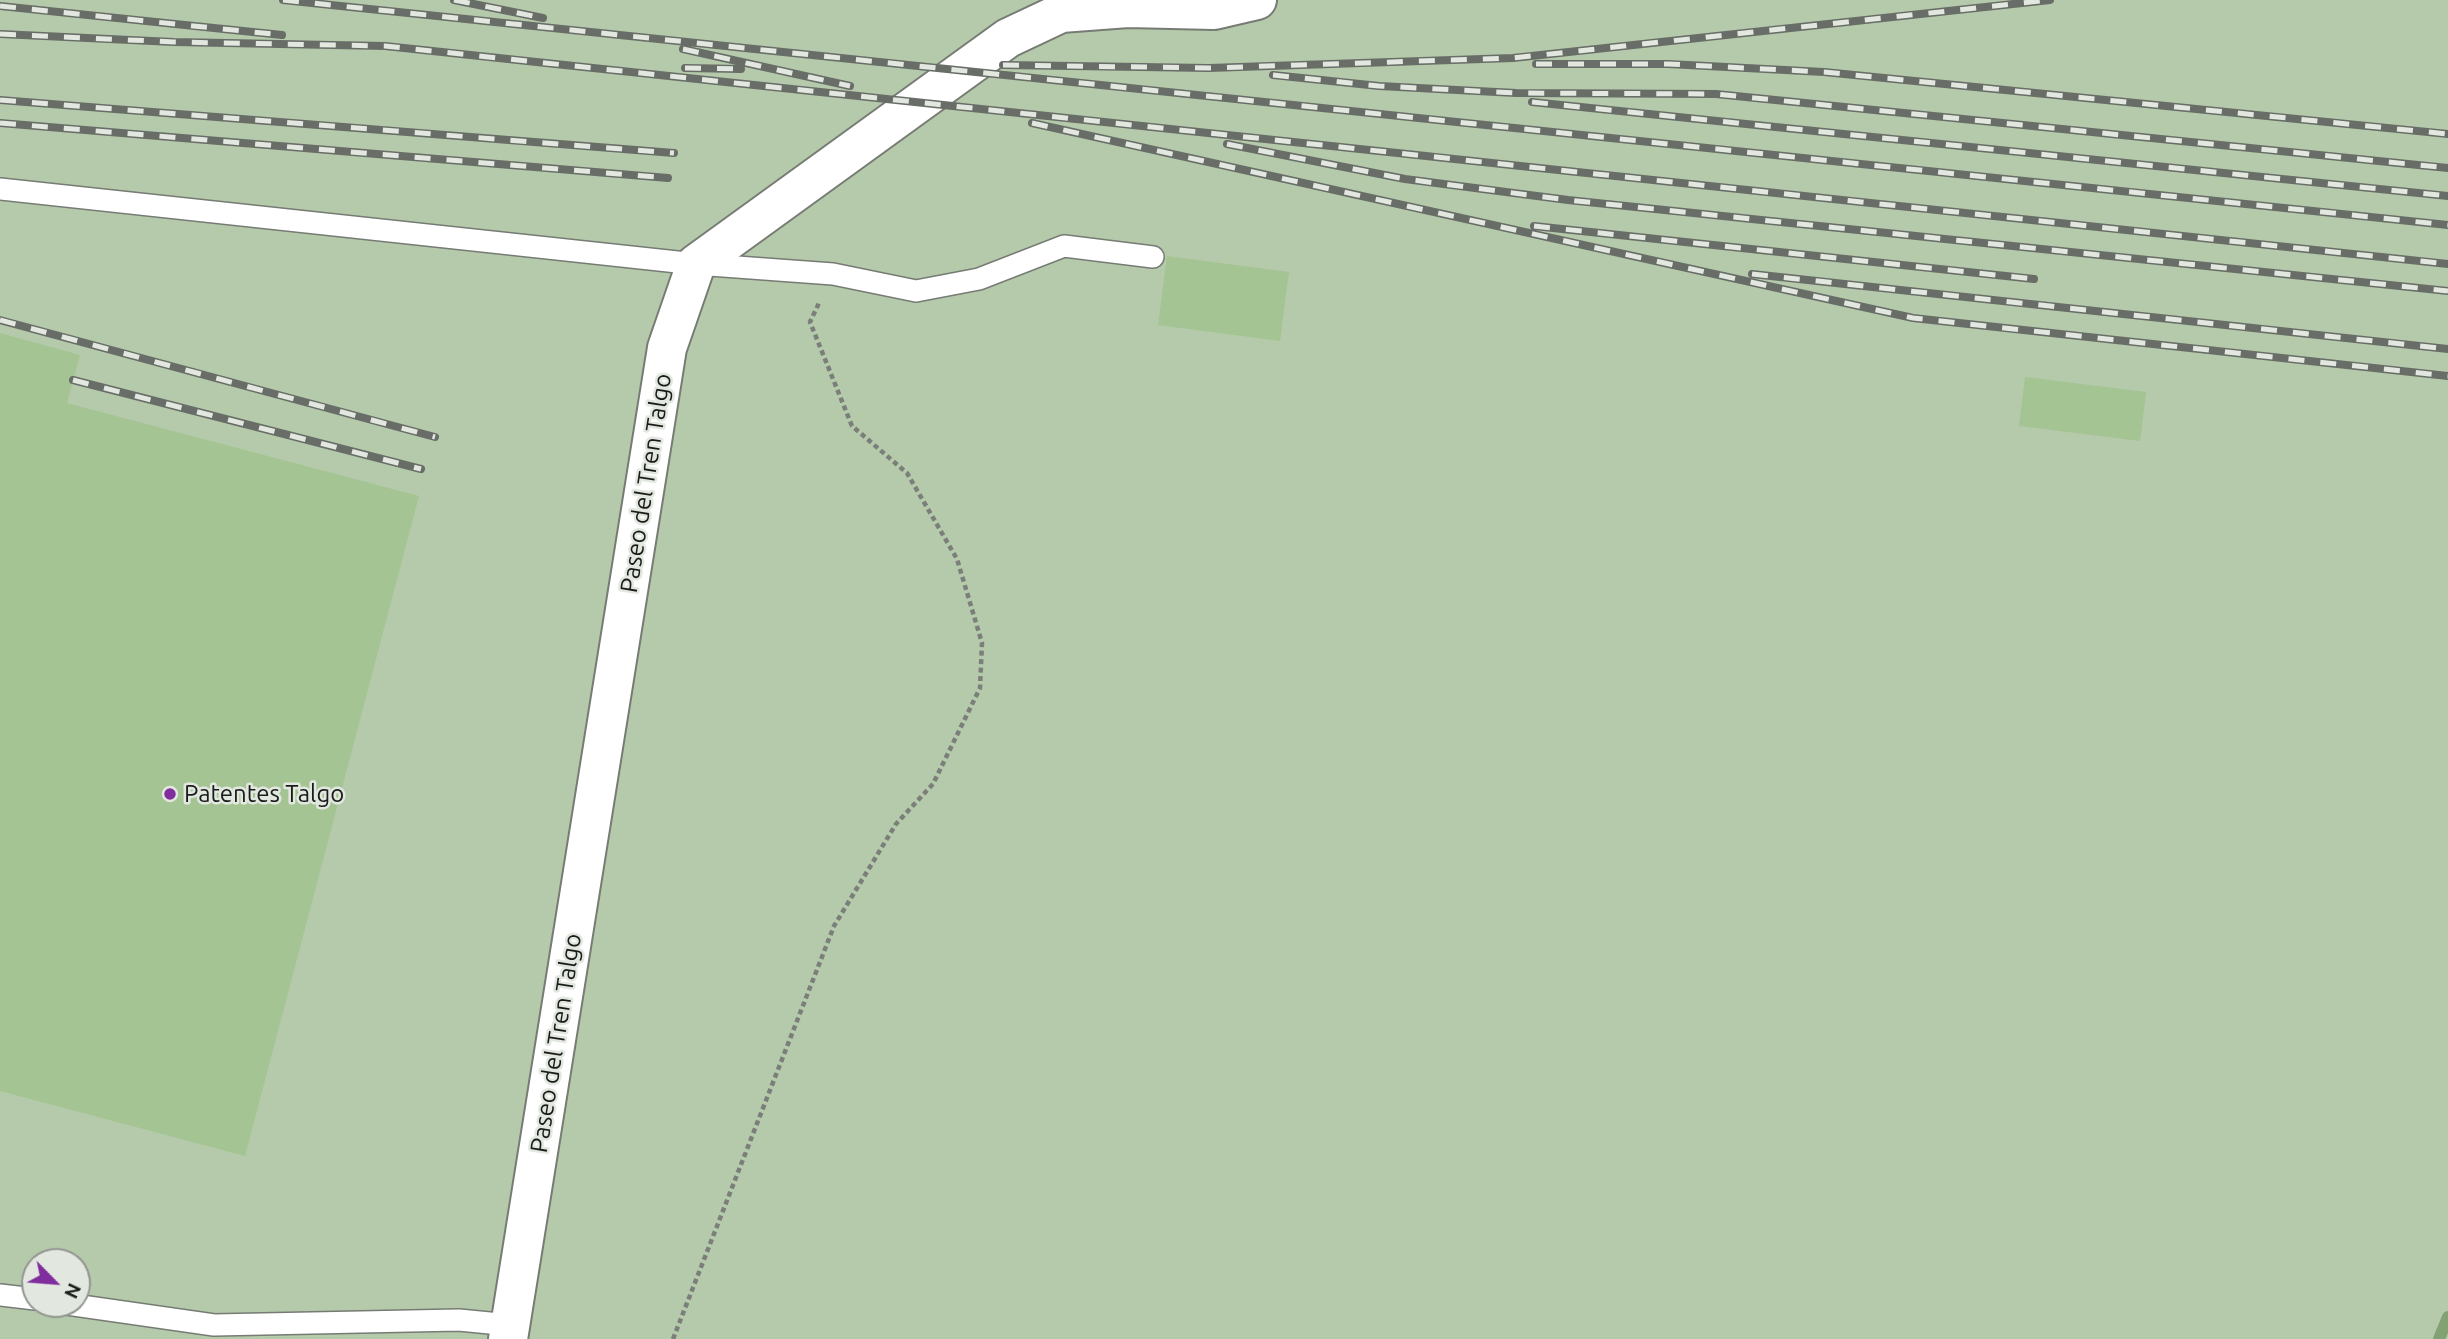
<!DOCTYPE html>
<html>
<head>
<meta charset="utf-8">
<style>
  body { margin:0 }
  #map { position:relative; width:2448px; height:1339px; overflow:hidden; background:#e2e8e0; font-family:Ubuntu,sans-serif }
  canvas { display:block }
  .north { position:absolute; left:21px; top:1248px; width:70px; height:70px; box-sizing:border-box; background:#e2e8e0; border:2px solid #929690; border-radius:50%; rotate:115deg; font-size:19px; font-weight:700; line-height:28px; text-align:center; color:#1a1c19 }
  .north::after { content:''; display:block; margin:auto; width:24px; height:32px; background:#802e9e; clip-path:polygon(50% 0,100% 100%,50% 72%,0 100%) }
</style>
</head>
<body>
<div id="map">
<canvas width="2448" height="1339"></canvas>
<div class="north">N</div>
</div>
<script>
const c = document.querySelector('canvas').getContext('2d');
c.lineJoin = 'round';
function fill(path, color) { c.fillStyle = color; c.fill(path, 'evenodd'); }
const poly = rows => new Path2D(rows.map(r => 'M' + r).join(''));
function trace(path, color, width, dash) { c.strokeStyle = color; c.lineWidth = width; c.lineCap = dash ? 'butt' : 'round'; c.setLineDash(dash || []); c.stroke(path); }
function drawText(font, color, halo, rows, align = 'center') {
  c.font = font + ' Ubuntu,sans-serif'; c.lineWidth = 5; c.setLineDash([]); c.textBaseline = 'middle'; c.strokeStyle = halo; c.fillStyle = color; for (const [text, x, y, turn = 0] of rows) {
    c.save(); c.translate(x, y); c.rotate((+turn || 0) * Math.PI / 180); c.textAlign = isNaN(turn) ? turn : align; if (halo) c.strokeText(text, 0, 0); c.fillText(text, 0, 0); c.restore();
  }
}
fill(poly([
  [0,0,2448,0,2448,1339,0,1339],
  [35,1262,77,1262,77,1304,35,1304]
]), '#b5caaa');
trace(poly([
  [2439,1339,2448,1317]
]), '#82a273', 12);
fill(poly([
  [1167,256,1289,272,1280,341,1158,325],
  [0,333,80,355,67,403,419,496,245,1156,0,1091],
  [2025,377,2146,392,2140,441,2019,426]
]), '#a4c493');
const service = poly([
  [0,189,696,264,833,274,916,291,979,279,1064,246,1153,257],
  [0,1295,35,1299],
  [67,1304,214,1325,459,1320,510,1325]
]);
const minor = poly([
  [508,1339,667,348,696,264,1008,38,1061,13,1128,8,1214,10,1257,0]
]);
trace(service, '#767b74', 24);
trace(minor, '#767b74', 42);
trace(poly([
  [673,1339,834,926,896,824,933,784,980,688,982,643,957,559,907,473,852,426,810,322,819,303]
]), '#7b7e79', 4.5, [5, 3.5]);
trace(service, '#fff', 21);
trace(minor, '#fff', 38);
const rail = poly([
  [283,0,2448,225],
  [454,0,543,18],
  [0,6,282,35],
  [0,34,174,42,385,46,2448,264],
  [683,49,850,86],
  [1536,64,1668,64,1824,72,2448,134],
  [1003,65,1209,68,1513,58,2050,0],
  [685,68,741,69],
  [1273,75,1379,86,1516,93,1716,94,2448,168],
  [0,100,674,153],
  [1532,102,2448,196],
  [0,123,668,178],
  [1032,123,1913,318,2448,376],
  [1227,144,1405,179,1568,200,2448,291],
  [1534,226,2034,279],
  [1752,274,2448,349],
  [0,320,435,437],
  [73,380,421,469]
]);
trace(rail, '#696d68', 8);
trace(rail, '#e2e8e0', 5, [16]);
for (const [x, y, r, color] of [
  [170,794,7,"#802e9e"]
]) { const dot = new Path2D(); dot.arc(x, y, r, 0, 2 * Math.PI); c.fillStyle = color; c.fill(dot); trace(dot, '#e2e8e0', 2.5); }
drawText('24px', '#1a1c19', '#e2e8e0', [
  ["Paseo del Tren Talgo",646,483,-81],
  ["Paseo del Tren Talgo",556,1043,-81]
]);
drawText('24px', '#1a1c19', '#e2e8e0', [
  ["Patentes Talgo",184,794]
], 'left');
</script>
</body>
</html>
